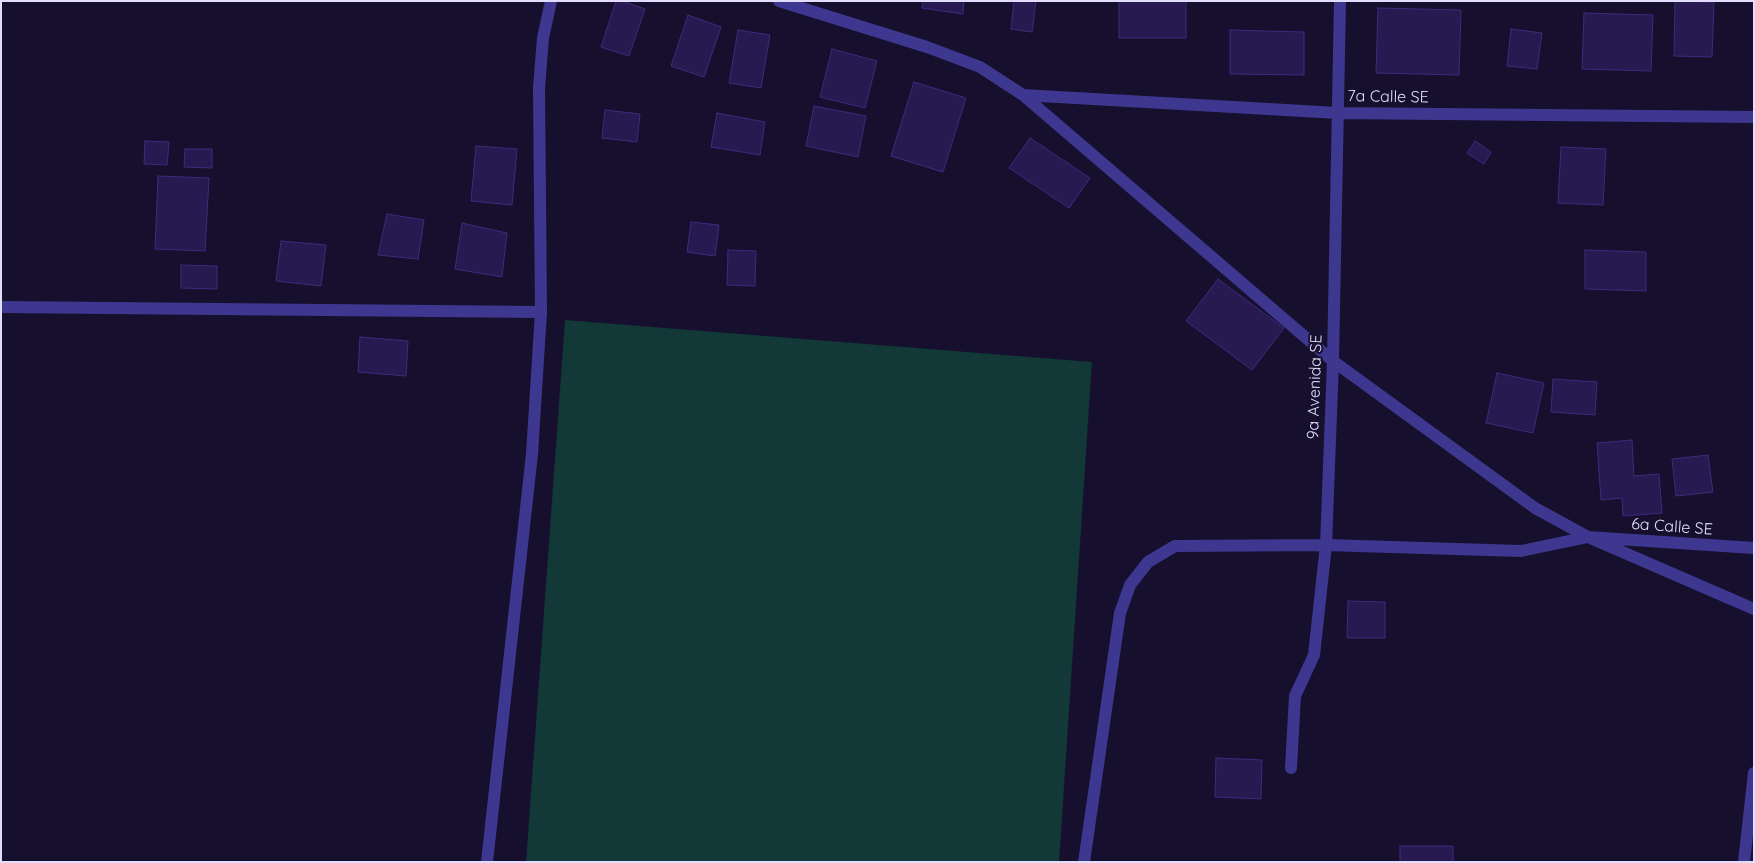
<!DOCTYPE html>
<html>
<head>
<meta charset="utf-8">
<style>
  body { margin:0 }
  #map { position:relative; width:1755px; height:863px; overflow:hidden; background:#16102e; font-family:Quicksand,sans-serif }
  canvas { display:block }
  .frame { position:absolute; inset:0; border:2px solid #e1ddff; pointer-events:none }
</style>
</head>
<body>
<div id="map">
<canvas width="1755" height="863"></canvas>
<div class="frame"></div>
</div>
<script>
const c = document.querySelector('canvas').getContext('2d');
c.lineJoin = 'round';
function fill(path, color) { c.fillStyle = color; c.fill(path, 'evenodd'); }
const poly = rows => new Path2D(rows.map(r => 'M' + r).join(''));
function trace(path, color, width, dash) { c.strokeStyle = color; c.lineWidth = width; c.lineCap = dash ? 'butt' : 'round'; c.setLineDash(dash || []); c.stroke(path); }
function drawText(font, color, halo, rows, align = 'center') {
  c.font = font + ' Quicksand,sans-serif'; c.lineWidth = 4; c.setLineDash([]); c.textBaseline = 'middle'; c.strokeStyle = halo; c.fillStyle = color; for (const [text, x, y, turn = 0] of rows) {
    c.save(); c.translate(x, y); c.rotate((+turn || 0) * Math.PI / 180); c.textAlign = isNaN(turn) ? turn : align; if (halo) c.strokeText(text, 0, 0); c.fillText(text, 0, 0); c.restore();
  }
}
fill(poly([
  [565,320,1092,362,1059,862,526,862]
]), '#123838');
const building = poly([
  [616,1,622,1,645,9,629,56,601,47,616,1],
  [923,1,964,1,963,14,922,8,923,1],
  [1014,1,1036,1,1032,32,1011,29,1014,1],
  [1119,1,1186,1,1186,38,1119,38,1119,1],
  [1675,1,1714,2,1712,57,1674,56,1675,1],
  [1378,8,1461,10,1459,75,1376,73,1378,8],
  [1584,13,1653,15,1651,71,1582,69,1584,13],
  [688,15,721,27,704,77,671,66,688,15],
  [1511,29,1542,33,1537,69,1507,66,1511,29],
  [738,30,770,35,761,88,729,83,738,30],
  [1230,30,1304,32,1304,75,1230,74,1230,30],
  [832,49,877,61,865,108,820,97,832,49],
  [914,82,966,98,943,172,891,156,914,82],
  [814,106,866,116,858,157,806,146,814,106],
  [605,110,640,114,637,142,602,138,605,110],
  [717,113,765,122,760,155,711,147,717,113],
  [1030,138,1090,178,1069,208,1009,168,1030,138],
  [145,141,169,142,167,165,144,164,145,141],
  [1475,141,1491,152,1484,164,1467,153,1475,141],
  [476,146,517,149,512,205,471,201,476,146],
  [1561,147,1606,149,1603,205,1558,203,1561,147],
  [185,149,212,149,212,168,184,167,185,149],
  [158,176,209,178,205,251,155,249,158,176],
  [387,214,424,220,418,259,378,255,387,214],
  [691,222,719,225,715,256,687,252,691,222],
  [462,223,507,233,502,277,455,269,462,223],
  [281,241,326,245,321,286,276,281,281,241],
  [728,250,756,251,755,286,727,285,728,250],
  [1585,250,1646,252,1646,291,1585,289,1585,250],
  [181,265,217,266,217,289,181,288,181,265],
  [1218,279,1284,328,1252,370,1186,321,1218,279],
  [360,337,408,341,406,376,358,372,360,337],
  [1497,373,1544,383,1533,433,1486,423,1497,373],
  [1553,379,1597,382,1595,415,1551,412,1553,379],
  [1632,440,1634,476,1659,474,1662,513,1623,516,1622,498,1601,500,1597,443,1632,440],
  [1708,455,1713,492,1676,496,1672,459,1708,455],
  [1348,601,1385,602,1385,638,1347,638,1348,601],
  [1216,758,1262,760,1261,799,1215,797,1216,758],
  [1400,846,1453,846,1453,862,1400,862,1400,846]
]);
fill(building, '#271a50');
trace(building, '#3e2a7e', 1);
trace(poly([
  [779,1,927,47,980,67,1023,95,1333,361,1535,508,1588,537,1754,609],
  [1023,95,1338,113,1754,117],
  [1,307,541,312],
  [1291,768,1295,696,1314,655,1326,545,1333,361,1340,1],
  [487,862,532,454,541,312,539,88,543,38,551,1],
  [1084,862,1120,613,1130,585,1148,562,1175,546,1326,545,1521,551,1588,537,1754,548],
  [1744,862,1754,773]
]), '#3d3790', 12);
drawText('16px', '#e1ddff', '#16102e', [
  ["7a Calle SE",1388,97,1],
  ["9a Avenida SE",1315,387,-88],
  ["6a Calle SE",1672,527,4]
]);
</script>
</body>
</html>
